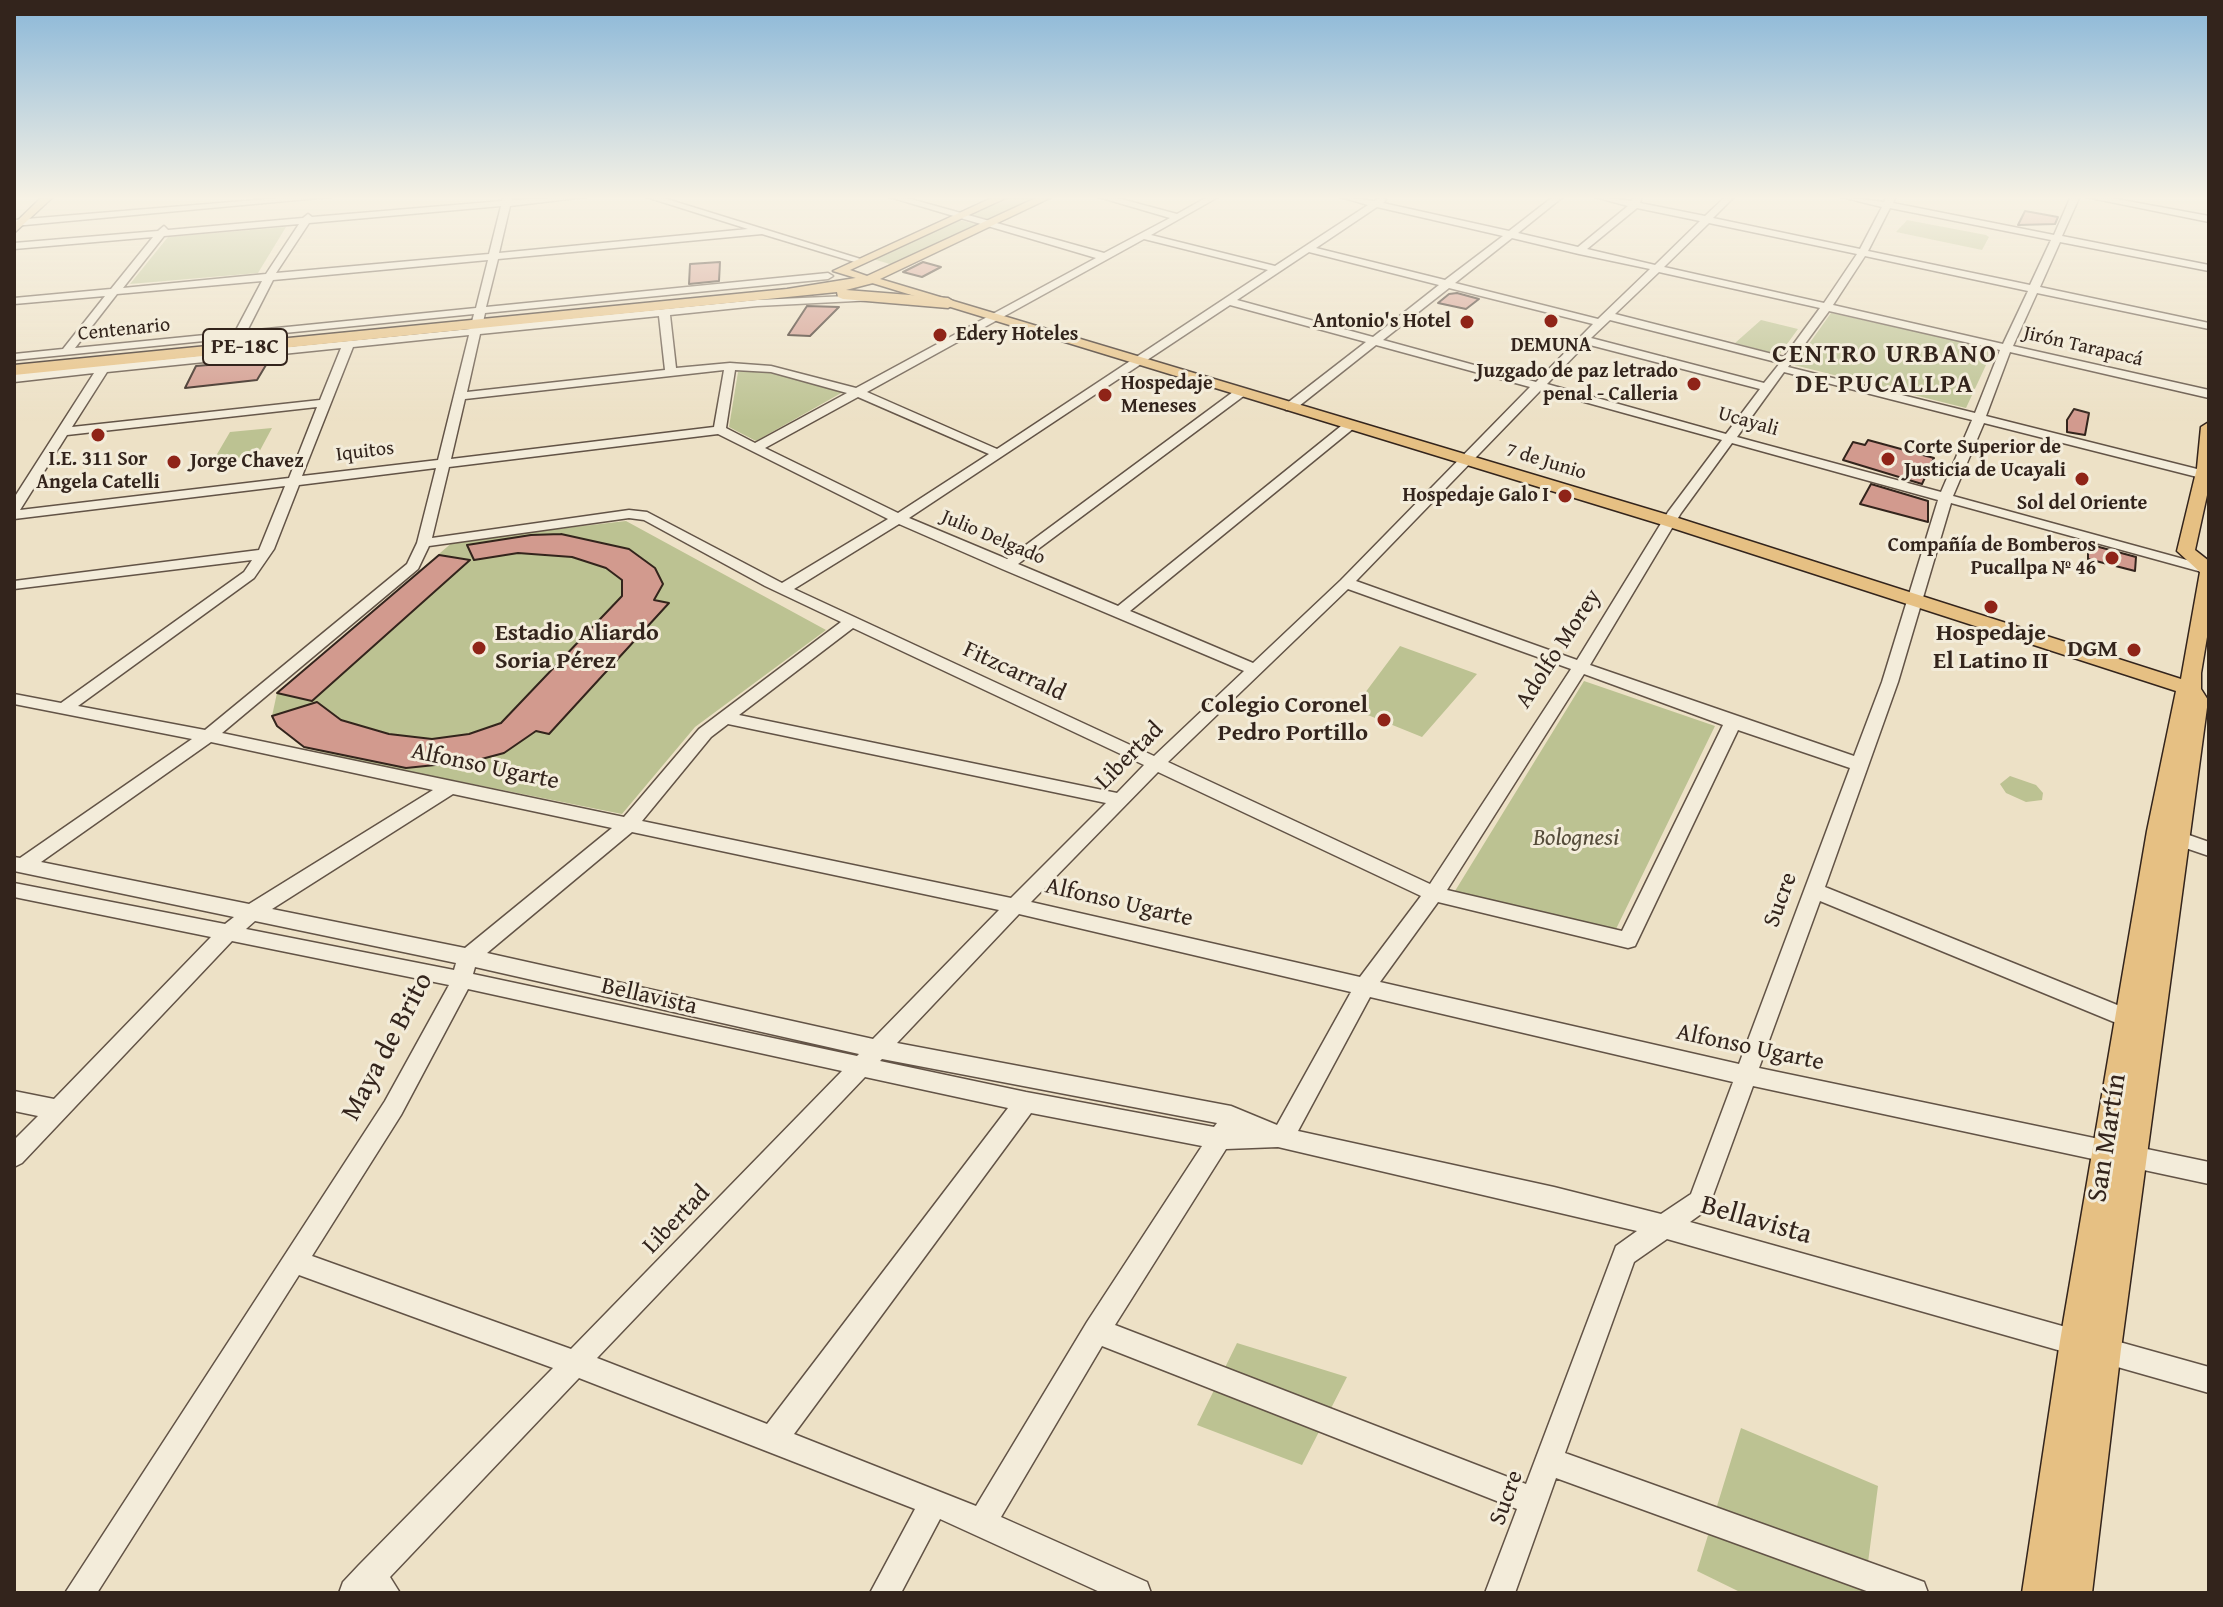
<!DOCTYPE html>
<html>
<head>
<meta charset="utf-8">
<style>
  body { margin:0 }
  #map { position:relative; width:2223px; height:1607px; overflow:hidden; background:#ede1c6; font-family:"Gentium Book Plus",serif }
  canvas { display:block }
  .frame { position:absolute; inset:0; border:16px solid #33241c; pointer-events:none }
</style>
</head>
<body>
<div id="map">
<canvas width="2223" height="1607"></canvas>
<div class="frame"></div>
</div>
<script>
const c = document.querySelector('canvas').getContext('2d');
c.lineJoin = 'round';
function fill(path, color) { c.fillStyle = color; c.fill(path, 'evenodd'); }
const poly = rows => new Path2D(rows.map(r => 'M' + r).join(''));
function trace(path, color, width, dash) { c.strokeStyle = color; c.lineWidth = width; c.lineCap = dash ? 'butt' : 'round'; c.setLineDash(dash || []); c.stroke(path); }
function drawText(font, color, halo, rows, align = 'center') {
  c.font = font + ' "Gentium Book Plus",serif'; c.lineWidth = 6; c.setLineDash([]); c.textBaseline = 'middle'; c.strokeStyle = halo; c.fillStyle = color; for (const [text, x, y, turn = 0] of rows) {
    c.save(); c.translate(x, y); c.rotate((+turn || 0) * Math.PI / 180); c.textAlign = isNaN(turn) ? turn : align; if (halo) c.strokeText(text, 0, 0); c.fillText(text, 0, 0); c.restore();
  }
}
fill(poly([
  [1013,196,1041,196,988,222,971,215],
  [959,220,979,225,893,265,873,259],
  [1907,220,1986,235,1989,237,1982,250,1896,232],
  [286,227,258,273,130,284,168,237],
  [1831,313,1940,337,1993,350,1966,408,1794,365],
  [1761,320,1798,329,1779,355,1735,343],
  [747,370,786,375,843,392,756,441,729,427,738,372],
  [272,428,257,456,213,461,230,432],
  [626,521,826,630,695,727,622,814,348,759,305,748,277,726,272,716,277,693,454,541],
  [1400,646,1477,674,1422,737,1353,709],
  [1584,681,1715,726,1616,929,1455,891],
  [2010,776,2036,785,2043,793,2042,800,2026,802,2006,793,2000,784],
  [1237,1343,1347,1377,1302,1465,1197,1425],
  [1741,1428,1878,1486,1864,1593,1742,1593,1697,1571]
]), '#bcc292');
const building = poly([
  [2025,211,2058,217,2055,224,2018,225,2025,211],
  [720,262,719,281,689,284,690,264,720,262],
  [923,262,941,267,922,277,903,272,923,262],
  [1457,293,1479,299,1466,309,1438,303,1449,294,1457,293],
  [807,306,839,307,810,336,788,335,807,306],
  [269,360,257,380,185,388,196,366,269,360],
  [2074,409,2089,413,2085,435,2067,432,2067,420,2074,409],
  [1868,440,1934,458,1922,484,1843,460,1853,442,1865,445,1868,440],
  [1871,484,1928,501,1928,522,1860,504,1871,484],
  [561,534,629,549,655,568,663,584,654,600,669,603,549,734,536,731,504,753,474,761,406,768,304,747,277,726,272,716,317,702,341,720,389,734,432,739,469,734,501,723,622,596,622,580,606,568,572,557,518,553,474,560,467,545,531,535,561,534],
  [2088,544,2136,557,2135,571,2088,559,2088,544],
  [439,555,470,560,312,701,277,693,439,555]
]);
fill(building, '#d29a8e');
trace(building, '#33241c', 2);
const minor = poly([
  [304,196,341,196,14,226,14,220,304,196],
  [503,196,512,196,512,200,594,196,510,206,499,253,748,229,643,196,657,196,867,261,858,263,762,234,498,259,486,307,828,273,833,276,828,279,485,313,482,327,757,300,871,295,875,296,875,300,757,306,670,315,676,368,730,363,771,366,856,388,1096,258,886,196,900,196,1104,253,1170,218,1095,196,1110,196,1177,214,1209,196,1220,196,1151,235,1275,266,1368,205,1337,196,1374,201,1381,197,1386,200,1383,203,1509,231,1554,196,1564,196,1518,233,1578,247,1628,206,1591,196,1632,201,1633,196,1642,196,1640,203,1705,216,1726,196,1735,196,1713,218,1860,249,1882,207,1837,196,1884,202,1887,196,1896,196,1893,203,2054,235,2071,196,2080,196,2062,236,2209,265,2209,271,2060,242,2040,287,2209,323,2209,329,2037,293,2013,346,2209,390,2209,398,2010,352,1986,416,2209,472,2209,480,1984,423,1953,496,2209,566,2209,574,1951,503,1898,682,1825,887,2147,1017,2150,1023,2147,1029,2139,1032,2131,1029,1820,901,1759,1068,2209,1162,2209,1184,1753,1086,1708,1209,1690,1222,2209,1367,2209,1393,1667,1239,1634,1262,1565,1453,1913,1578,1924,1582,1928,1593,1872,1593,1556,1478,1515,1593,1485,1593,1517,1509,1102,1346,1001,1517,1147,1582,1151,1593,1102,1593,940,1519,901,1593,870,1593,915,1509,579,1378,390,1577,400,1593,339,1593,343,1582,359,1565,553,1368,299,1275,97,1593,65,1593,385,1101,449,985,232,941,22,1163,14,1167,14,1140,38,1116,14,1111,14,1091,54,1099,211,937,14,897,14,883,225,924,234,917,14,871,14,857,20,858,192,739,14,704,14,694,61,703,244,572,252,560,14,589,14,581,259,550,285,486,14,519,14,498,94,373,14,382,14,374,470,329,474,314,14,360,14,354,63,349,105,296,14,304,14,298,111,289,153,237,14,249,14,243,158,231,164,226,168,230,303,218,308,214,312,217,502,201,503,196],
  [501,206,489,254,276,273,309,223,501,206],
  [1377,207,1503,236,1445,280,1316,248,1377,207],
  [1637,208,1700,221,1655,265,1587,249,1637,208],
  [1890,208,2051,240,2030,285,1868,251,1890,208],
  [1709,223,1857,254,1824,303,1664,267,1709,223],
  [299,224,266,274,123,288,164,236,299,224],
  [1512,238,1579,254,1650,269,1598,319,1455,283,1512,238],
  [1144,239,1268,270,997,449,867,392,1144,239],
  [1309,252,1439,285,1373,337,1237,300,1309,252],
  [1865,256,2028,291,2003,344,1833,305,1865,256],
  [488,260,476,308,247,331,273,280,488,260],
  [1659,272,1820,308,1784,357,1615,314,1659,272],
  [262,281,235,332,75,348,117,294,262,281],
  [1449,288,1593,324,1536,382,1383,340,1449,288],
  [1230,305,1366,342,1286,404,1286,410,1294,410,1376,345,1530,387,1341,580,1253,663,1130,611,1354,428,1354,422,1346,422,1118,606,1018,564,1245,395,1245,389,1237,389,1007,559,909,518,1230,305],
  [1829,311,2000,350,1975,413,1788,367,1829,311],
  [659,316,665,370,467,392,480,334,659,316],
  [1610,320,1780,363,1764,383,1591,338,1610,320],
  [469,335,438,460,302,476,353,347,469,335],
  [1586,344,1760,389,1726,434,1547,384,1586,344],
  [341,348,320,400,72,427,107,372,341,348],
  [724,370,714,427,451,459,465,399,724,370],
  [735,370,771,372,847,393,755,443,726,428,735,370],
  [1784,372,1972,420,1941,492,1737,437,1784,372],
  [1541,390,1722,440,1668,512,1577,660,1356,581,1541,390],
  [858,397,989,454,898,513,765,448,858,397],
  [317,407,289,478,20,510,67,435,317,407],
  [718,434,888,519,782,583,647,512,629,510,432,538,449,467,718,434],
  [1732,443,1938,500,1882,682,1854,756,1590,665,1681,513,1732,443],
  [436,468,417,543,407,564,205,730,78,706,254,578,274,549,299,485,436,468],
  [629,518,644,520,765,586,841,622,699,729,624,817,222,733,418,569,429,546,629,518],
  [899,524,1002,569,1244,671,1154,756,794,589,899,524],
  [1348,589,1571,669,1430,884,1168,762,1348,589],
  [853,628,1144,765,1117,793,739,715,853,628],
  [1584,674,1723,725,1622,931,1447,890,1584,674],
  [728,724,1106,803,1011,898,642,821,711,737,728,724],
  [1738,730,1850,768,1739,1064,1380,982,1438,902,1628,948,1635,946,1738,730],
  [211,742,433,790,249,904,41,862,211,742],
  [1158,772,1421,896,1360,977,1031,902,1158,772],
  [453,794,612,828,465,948,272,909,453,794],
  [632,832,999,910,873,1039,487,953,632,832],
  [1019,914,1351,992,1277,1125,1231,1106,897,1043,1019,914],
  [255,921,456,963,454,970,246,929,255,921],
  [475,967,859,1054,857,1056,473,974,475,967],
  [468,989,842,1071,571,1349,312,1256,401,1115,468,989],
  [1370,997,1733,1082,1691,1194,1661,1214,1554,1187,1298,1131,1370,997],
  [882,1059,1217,1123,1214,1127,1026,1092,880,1061,882,1059],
  [865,1077,1008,1108,767,1424,597,1358,865,1077],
  [1031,1113,1202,1146,1087,1322,976,1506,794,1434,1031,1113],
  [1278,1147,1637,1231,1616,1246,1526,1484,1115,1325,1226,1149,1278,1147],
  [2081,196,2100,196,2209,216,2209,222,2081,196],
  [2166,827,2209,842,2209,856,2159,839,2157,834,2166,827]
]);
const major = poly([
  [43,196,54,196,14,233,14,224,43,196],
  [996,196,1010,196,850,270,867,276,1040,196,1054,196,880,279,1675,517,2181,679,2200,572,2177,551,2197,468,2201,427,2209,422,2209,486,2195,550,2209,561,2209,625,2201,673,2201,689,2208,700,2121,1349,2092,1593,2022,1593,2060,1341,2147,831,2176,691,1663,525,833,271,996,196]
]);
const highway = poly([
  [868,276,875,280,873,283,846,290,948,298,956,303,948,308,843,299,838,297,837,292,14,375,14,365,787,289,868,276]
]);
trace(minor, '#625346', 3);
trace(major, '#33241c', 3);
trace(highway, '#33241c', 3);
fill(minor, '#f3ecda');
fill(major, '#e6c083');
fill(highway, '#e6c083');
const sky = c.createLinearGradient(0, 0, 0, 421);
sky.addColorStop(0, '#8ab7d8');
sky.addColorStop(0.47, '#f7f2e5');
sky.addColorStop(1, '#f7f2e500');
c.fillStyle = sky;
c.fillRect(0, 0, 2223, 421);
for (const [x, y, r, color] of [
  [1551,321,8,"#8f2418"],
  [1467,322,8,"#8f2418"],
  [940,335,8,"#8f2418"],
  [1694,384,8,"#8f2418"],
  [1105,395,8,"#8f2418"],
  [98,435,8,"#8f2418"],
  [1888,459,8,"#8f2418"],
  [174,462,8,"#8f2418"],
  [2082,479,8,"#8f2418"],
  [1565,496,8,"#8f2418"],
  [2112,558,8,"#8f2418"],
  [1991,607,8,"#8f2418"],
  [479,648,8,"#8f2418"],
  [2134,650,8,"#8f2418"],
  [1384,720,8,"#8f2418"]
]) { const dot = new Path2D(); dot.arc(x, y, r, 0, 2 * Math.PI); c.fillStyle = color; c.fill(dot); trace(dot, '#f3ecda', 3); }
drawText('bold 20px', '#33241c', '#f3ecda', [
  ["Antonio's Hotel",1451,322],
  ["Edery Hoteles",956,335,"left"],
  ["DEMUNA",1551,346,"center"],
  ["Juzgado de paz letrado",1678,372],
  ["penal - Calleria",1678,395],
  ["Hospedaje",1121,384,"left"],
  ["Meneses",1121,407,"left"],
  ["Corte Superior de",1904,448,"left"],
  ["Justicia de Ucayali",1904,471,"left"],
  ["I.E. 311 Sor",98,460,"center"],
  ["Angela Catelli",98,483,"center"],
  ["Jorge Chavez",190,462,"left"],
  ["Hospedaje Galo I",1549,496],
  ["Sol del Oriente",2082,504,"center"],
  ["Compañía de Bomberos",2096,546],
  ["Pucallpa Nº 46",2096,569]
], 'right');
drawText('20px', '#33241c', '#f3ecda', [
  ["Centenario",124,330,-6],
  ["Jirón Tarapacá",2083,347,13],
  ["Ucayali",1748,422,16],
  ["Iquitos",365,452,-7],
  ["7 de Junio",1546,462,17],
  ["Julio Delgado",993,538,23]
]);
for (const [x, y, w] of [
  [245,347,84]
]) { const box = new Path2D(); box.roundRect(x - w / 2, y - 18, w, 36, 6); c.fillStyle = '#f3ecda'; c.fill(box); trace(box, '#33241c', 2); }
drawText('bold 22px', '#33241c', null, [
  ["PE-18C",245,347]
]);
drawText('bold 24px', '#33241c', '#f3ecda', [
  ["Estadio Aliardo",495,634,"left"],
  ["Soria Pérez",495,662,"left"],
  ["Hospedaje",1991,634,"center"],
  ["El Latino II",1991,662,"center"],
  ["DGM",2118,650],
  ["Colegio Coronel",1368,706],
  ["Pedro Portillo",1368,734]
], 'right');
drawText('24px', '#33241c', '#f3ecda', [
  ["Adolfo Morey",1559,649,-57],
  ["Fitzcarrald",1014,672,25],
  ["Libertad",1130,756,-45],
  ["Alfonso Ugarte",485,767,12],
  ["Sucre",1781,900,-70],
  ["Alfonso Ugarte",1119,903,13],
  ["Bellavista",649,997,13],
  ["Alfonso Ugarte",1750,1048,12],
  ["Libertad",677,1220,-46],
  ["Sucre",1507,1498,-70]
]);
drawText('italic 24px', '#554c3a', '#f3ecda', [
  ["Bolognesi",1576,839]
]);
c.letterSpacing = '2px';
drawText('bold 26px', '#33241c', '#f3ecda', [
  ["CENTRO URBANO",1885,355],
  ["DE PUCALLPA",1885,385]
]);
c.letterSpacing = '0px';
drawText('28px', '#33241c', '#f3ecda', [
  ["Maya de Brito",388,1047,-62],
  ["San Martín",2108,1138,-81],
  ["Bellavista",1756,1221,16]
]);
</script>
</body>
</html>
